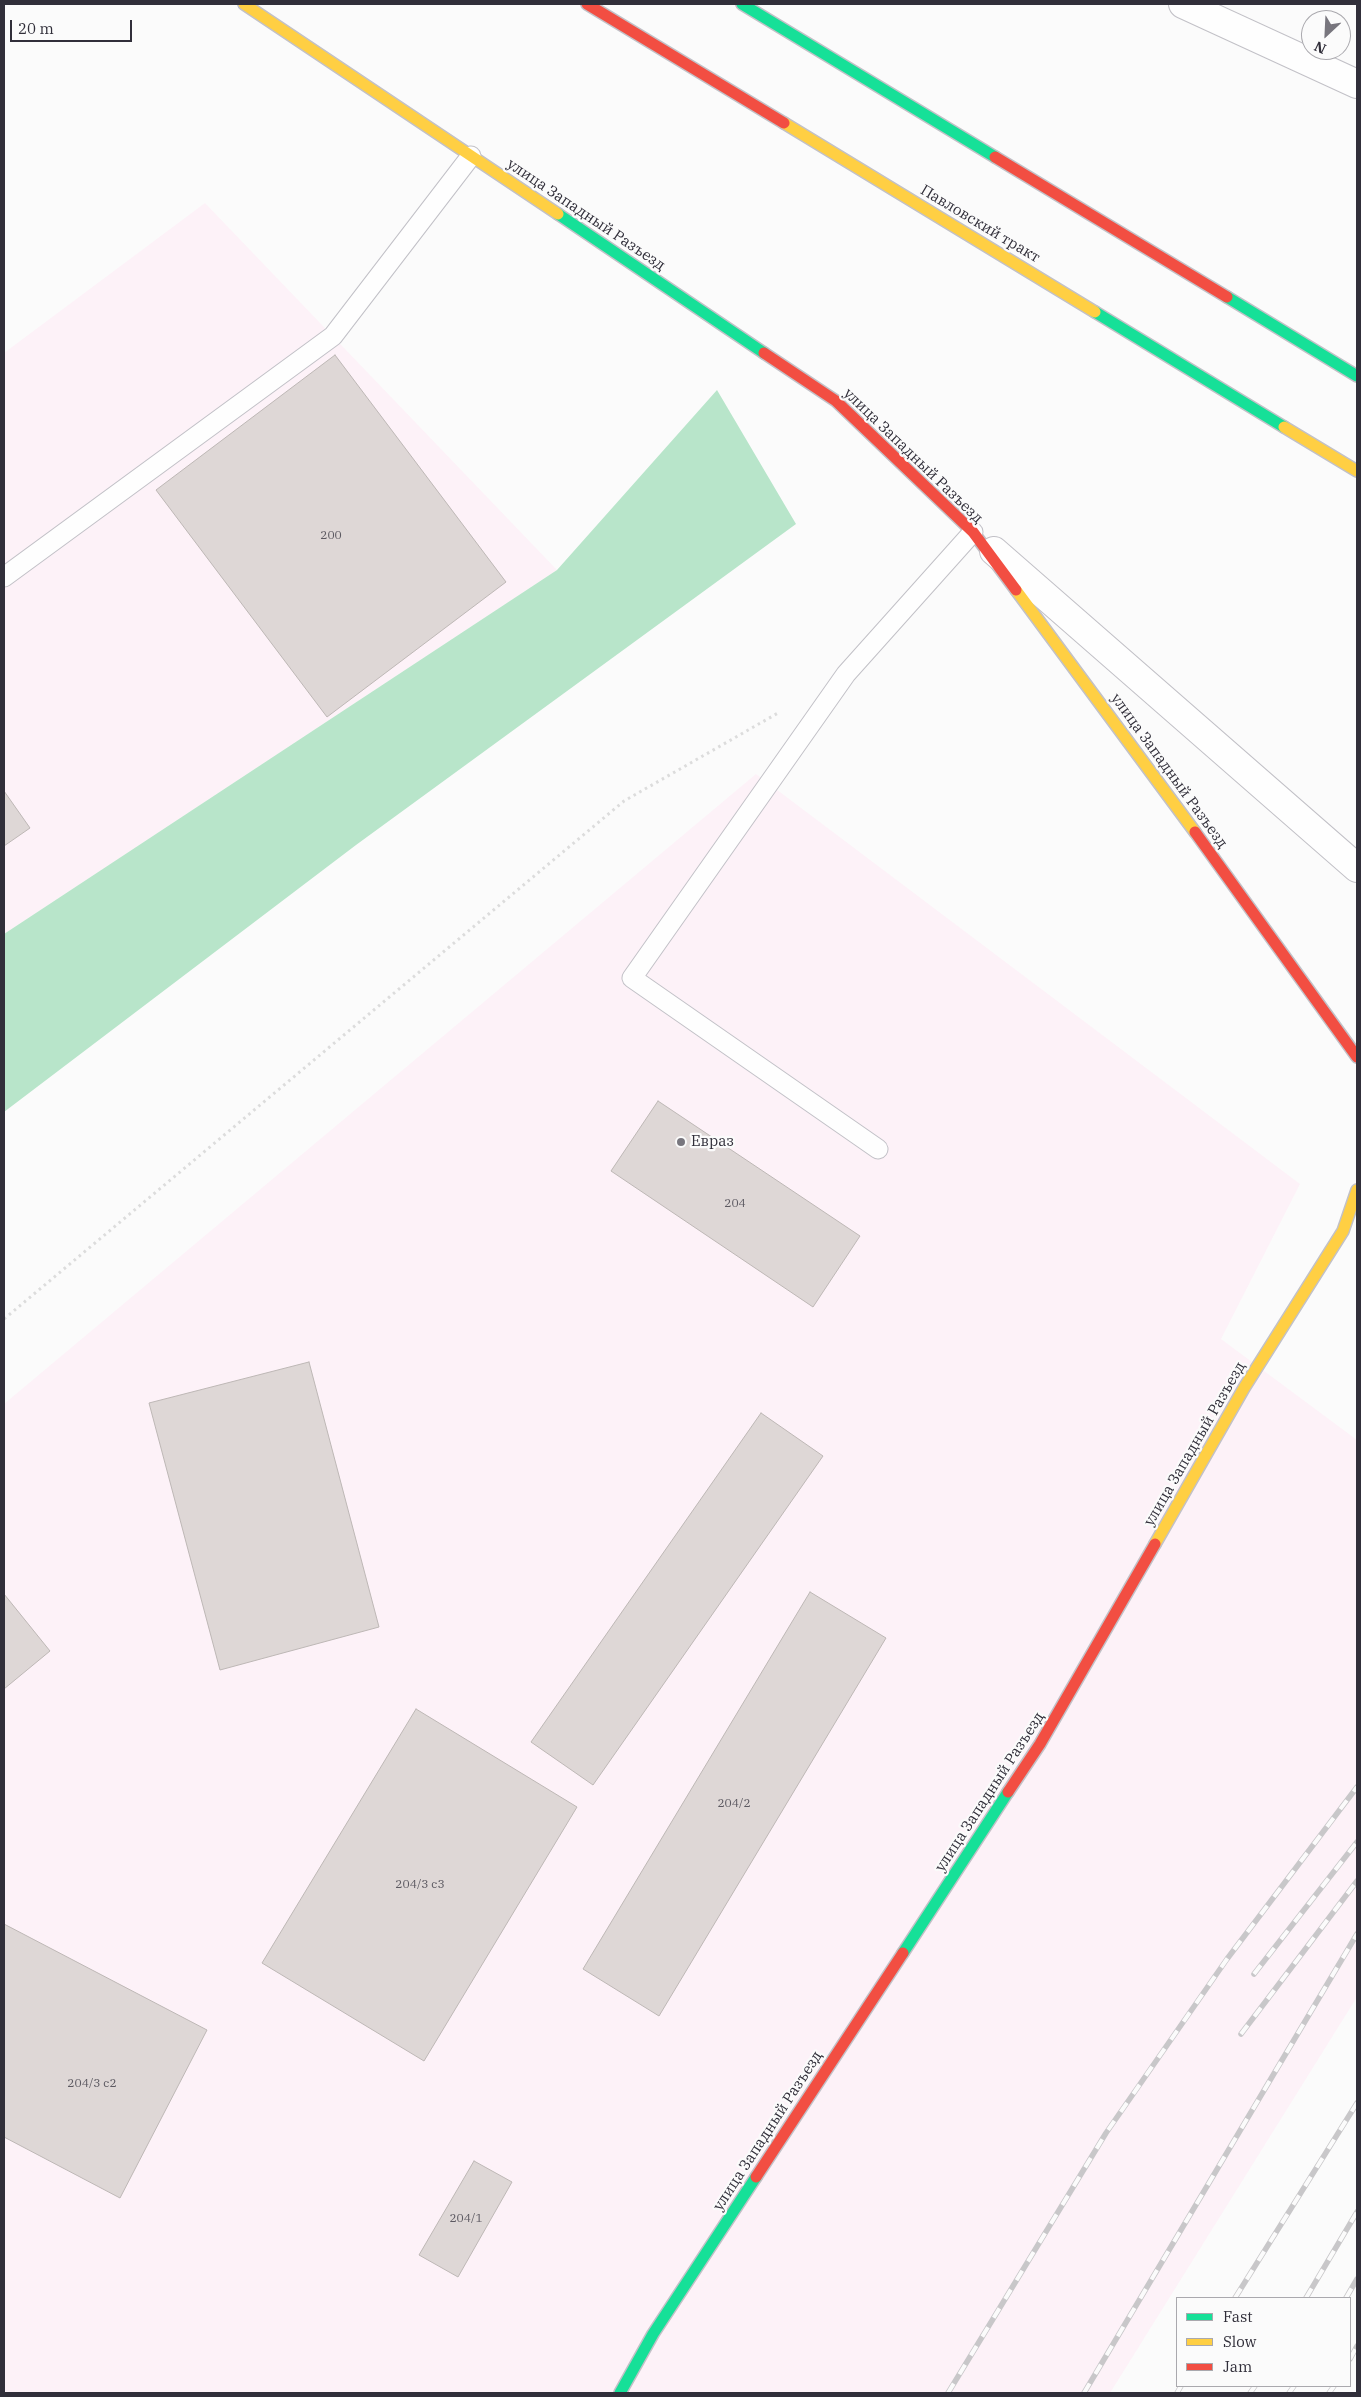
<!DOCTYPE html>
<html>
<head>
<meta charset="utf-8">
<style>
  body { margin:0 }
  #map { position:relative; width:1361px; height:2397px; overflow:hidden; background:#fbfbfb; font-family:"IBM Plex Serif",serif }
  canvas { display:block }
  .frame { position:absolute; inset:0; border:5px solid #312f3a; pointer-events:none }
  .legend { position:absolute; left:1176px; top:2297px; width:175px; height:90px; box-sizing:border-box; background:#fbfbfb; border:1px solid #aaa9ae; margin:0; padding:6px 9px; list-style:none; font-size:15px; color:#312f3a }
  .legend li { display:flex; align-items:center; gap:10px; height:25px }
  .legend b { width:25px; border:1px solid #aaa9ae }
  .north { position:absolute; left:1301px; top:10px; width:50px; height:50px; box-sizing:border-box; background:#fbfbfb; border:1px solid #aaa9ae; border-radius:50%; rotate:205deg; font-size:14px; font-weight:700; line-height:20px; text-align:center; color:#312f3a }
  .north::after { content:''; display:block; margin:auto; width:18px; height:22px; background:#78767e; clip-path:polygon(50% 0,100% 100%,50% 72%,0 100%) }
  .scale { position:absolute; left:10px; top:20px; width:122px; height:22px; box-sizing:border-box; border:2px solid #312f3a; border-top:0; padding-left:6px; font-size:15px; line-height:18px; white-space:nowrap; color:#312f3a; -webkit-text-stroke:4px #fbfbfb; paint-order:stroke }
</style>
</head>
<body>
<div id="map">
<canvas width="1361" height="2397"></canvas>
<div class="frame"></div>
<ul class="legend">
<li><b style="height:6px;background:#16e098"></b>Fast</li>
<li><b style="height:6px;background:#ffcf43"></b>Slow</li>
<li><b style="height:6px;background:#f24e42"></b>Jam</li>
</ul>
<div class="north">N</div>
<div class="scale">20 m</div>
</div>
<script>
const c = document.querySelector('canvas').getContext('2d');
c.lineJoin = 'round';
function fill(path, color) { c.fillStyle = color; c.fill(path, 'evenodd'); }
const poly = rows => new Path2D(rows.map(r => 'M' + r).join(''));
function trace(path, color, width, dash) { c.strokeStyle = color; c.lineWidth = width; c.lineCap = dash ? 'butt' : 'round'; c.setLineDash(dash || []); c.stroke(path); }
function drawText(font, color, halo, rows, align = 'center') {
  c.font = font + ' "IBM Plex Serif",serif'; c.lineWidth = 4.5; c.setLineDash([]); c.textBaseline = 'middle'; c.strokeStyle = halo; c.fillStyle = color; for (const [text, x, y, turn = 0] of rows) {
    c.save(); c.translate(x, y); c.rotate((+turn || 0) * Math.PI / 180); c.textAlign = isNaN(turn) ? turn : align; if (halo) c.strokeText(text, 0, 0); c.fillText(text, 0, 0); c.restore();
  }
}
fill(poly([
  [205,203,557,570,4,934,4,353],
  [756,774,1300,1184,1221,1339,1357,1440,1357,1997,1110,2393,4,2393,4,1404]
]), '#fdf2f8');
fill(poly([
  [717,390,796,524,356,845,4,1112,4,934,557,570]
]), '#b8e5ca');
const building = poly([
  [335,355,506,582,327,717,156,490,335,355],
  [4,791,30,828,4,846,4,791],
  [658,1101,860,1236,813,1307,611,1171,658,1101],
  [309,1362,379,1627,220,1670,149,1403,309,1362],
  [761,1413,823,1456,593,1785,531,1742,761,1413],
  [810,1592,886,1638,659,2016,583,1969,810,1592],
  [4,1594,50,1651,4,1689,4,1594],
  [416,1709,577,1807,424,2061,262,1963,416,1709],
  [4,1924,207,2030,120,2198,4,2137,4,1924],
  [474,2161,512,2182,458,2277,419,2255,474,2161]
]);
fill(building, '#ded7d6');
trace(building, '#beb8b6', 1);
const lane = poly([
  [4,577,333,336,471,156],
  [878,1149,632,978,846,674,973,532]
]);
const street = poly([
  [1183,4,1357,84],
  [994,551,1357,868]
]);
const fast = poly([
  [742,4,995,157],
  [558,214,764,353],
  [1227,297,1357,376],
  [1095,312,1284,427],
  [903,1953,1008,1792],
  [620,2393,653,2334,756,2177]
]);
const slow = poly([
  [244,4,558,214],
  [784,123,1095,312],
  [1284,427,1357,471],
  [1016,590,1195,832],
  [1155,1544,1244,1388,1343,1231,1357,1190]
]);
const jam = poly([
  [587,4,784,123],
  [995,157,1227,297],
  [764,353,836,401,973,532,1016,590],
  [1195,832,1357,1057],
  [1008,1792,1040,1744,1155,1544],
  [756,2177,903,1953]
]);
trace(lane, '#c2c1c7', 21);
trace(street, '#c2c1c7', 30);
trace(fast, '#c2c1c7', 14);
trace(slow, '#c2c1c7', 14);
trace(jam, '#c2c1c7', 14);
trace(poly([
  [4,1319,624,801,778,713]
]), '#dcdcdc', 3, [2.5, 4]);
trace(lane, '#fefefe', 19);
trace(street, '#fefefe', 28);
trace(fast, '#16e098', 11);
trace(slow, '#ffcf43', 11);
trace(jam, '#f24e42', 11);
const rail = poly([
  [1254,1974,1357,1842],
  [1241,2034,1357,1881],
  [1235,2298,1357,2103],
  [1306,2298,1357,2212],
  [1346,2298,1357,2279],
  [1350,2359,1357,2346],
  [948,2393,1106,2133,1227,1959,1357,1787],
  [1084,2393,1357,1934],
  [1177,2393,1181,2386],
  [1250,2393,1255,2386],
  [1289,2393,1294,2386],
  [1329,2393,1334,2386]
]);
trace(rail, '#c8c7c9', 5.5);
trace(rail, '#fbfbfb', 4, [11]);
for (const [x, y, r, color] of [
  [681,1142,5,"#78767e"]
]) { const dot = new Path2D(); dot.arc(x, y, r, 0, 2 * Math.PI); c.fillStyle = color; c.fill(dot); trace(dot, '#fbfbfb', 2); }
drawText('12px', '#5c5961', null, [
  ["200",331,536],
  ["204",735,1204],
  ["204/2",734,1804],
  ["204/3 с3",420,1885],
  ["204/3 с2",92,2084],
  ["204/1",466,2219]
]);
drawText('15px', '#312f3a', '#fbfbfb', [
  ["улица Западный Разъезд",586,215,34],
  ["Павловский тракт",980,224,31],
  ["улица Западный Разъезд",913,456,44],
  ["улица Западный Разъезд",1169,771,54],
  ["улица Западный Разъезд",1195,1444,-60],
  ["улица Западный Разъезд",990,1792,-57],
  ["улица Западный Разъезд",768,2131,-57]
]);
drawText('15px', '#312f3a', '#fbfbfb', [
  ["Евраз",691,1142]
], 'left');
</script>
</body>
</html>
